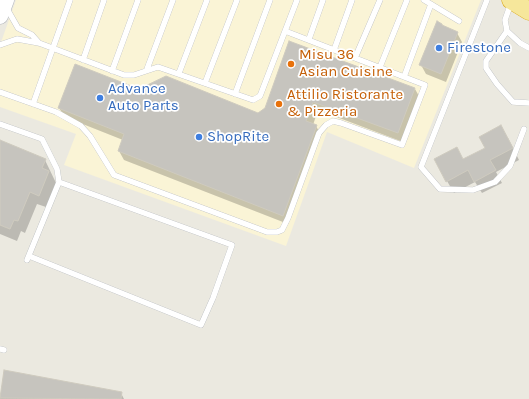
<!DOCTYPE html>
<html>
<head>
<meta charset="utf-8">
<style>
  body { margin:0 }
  canvas { display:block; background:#ebe9e0 }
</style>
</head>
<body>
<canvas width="529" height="399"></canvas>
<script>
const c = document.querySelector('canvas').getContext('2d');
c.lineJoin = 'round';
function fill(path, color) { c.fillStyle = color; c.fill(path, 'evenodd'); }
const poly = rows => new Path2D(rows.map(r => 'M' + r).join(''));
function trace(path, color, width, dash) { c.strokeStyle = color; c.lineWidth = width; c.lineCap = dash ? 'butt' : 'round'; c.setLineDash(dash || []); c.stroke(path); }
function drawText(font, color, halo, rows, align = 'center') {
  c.font = font + ' Karla,sans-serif'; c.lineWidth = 3.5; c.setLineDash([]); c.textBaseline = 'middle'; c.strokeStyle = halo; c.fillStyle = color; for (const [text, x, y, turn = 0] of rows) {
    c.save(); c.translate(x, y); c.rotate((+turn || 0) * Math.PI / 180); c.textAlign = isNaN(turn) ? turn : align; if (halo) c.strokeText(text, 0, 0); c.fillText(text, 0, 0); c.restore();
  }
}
fill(poly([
  [16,0,481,0,414,168,327,132,286,246,64,165,76,134,0,107,0,45]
]), '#faf4d6');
fill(poly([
  [442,24,443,27,457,33,462,42,446,82,426,74,421,65],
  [290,42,415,89,420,98,403,142,318,110,313,125,316,126,321,135,288,224,124,160,119,151,123,140,65,117,59,108,139,90,258,114,266,108],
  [508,138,519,160,496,172,502,183,482,193,475,182,454,193,447,181,463,160],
  [0,141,45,160,56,183,46,207,37,204,25,233,21,231,17,241,0,234],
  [4,371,121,393,124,399,0,399]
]), '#0003');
const building = poly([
  [437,21,442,24,442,25,458,32,441,74,419,65,437,21],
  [289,41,415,88,398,133,313,102,306,121,317,125,283,216,118,151,124,134,58,108,75,64,139,89,166,76,258,113,265,108,289,41],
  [501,125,513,148,490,160,496,170,474,182,468,170,446,182,434,159,457,147,463,159,485,148,479,137,501,125],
  [0,140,46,159,42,168,49,171,39,196,30,192,18,221,14,220,10,229,0,225,0,140],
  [4,370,122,392,121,399,0,398,4,370]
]);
fill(building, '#c6c4be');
trace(building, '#cfcbbf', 1);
const service = poly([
  [424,0,459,21],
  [487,0,421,167,440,189,473,190,495,182,510,166,524,129],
  [511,3,505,20,507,31,520,43,529,48],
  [6,7,18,28,32,35,39,43],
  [507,31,486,61,486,68,497,84,513,102,529,103],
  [309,39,323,0],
  [0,45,17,39,39,43,124,75,134,75,158,67,253,100,260,96,297,0],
  [334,50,352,0],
  [355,58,380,0],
  [83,60,104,0],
  [380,67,407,0],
  [147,69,173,0],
  [112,71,138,0],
  [179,73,207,0],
  [404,77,431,4],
  [205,83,237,0],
  [0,92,56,112,81,126,90,136,114,175,267,232,277,232,282,230,288,218,319,133,326,125,333,121,341,123,402,145,425,85,285,31],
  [235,94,270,0],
  [33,104,70,0],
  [0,124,42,139,57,169,59,182,27,260],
  [29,256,201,325,213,298,232,245,59,182],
  [0,349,4,350]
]);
const secondary = poly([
  [0,16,6,0]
]);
const trunk = poly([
  [511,0,529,11]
]);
trace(service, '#b3b6ba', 6);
trace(secondary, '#b4b7bc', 17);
trace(trunk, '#daa511', 19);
trace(service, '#fff', 5.5);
trace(secondary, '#fff', 16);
trace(trunk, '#f6e79b', 18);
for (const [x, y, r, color] of [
  [439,48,4,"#3f7fe0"],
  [291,64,4,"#e8710a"],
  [100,98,4,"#3f7fe0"],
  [279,104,4,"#e8710a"],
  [199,137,4,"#3f7fe0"]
]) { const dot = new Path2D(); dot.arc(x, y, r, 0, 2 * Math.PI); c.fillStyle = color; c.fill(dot); trace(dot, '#fff', 1.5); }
drawText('15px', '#366cbe', '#fff', [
  ["Firestone",447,48],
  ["Advance",108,89],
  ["Auto Parts",108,106],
  ["ShopRite",207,137]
], 'left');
drawText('15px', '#c56008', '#fff', [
  ["Misu 36",299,55],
  ["Asian Cuisine",299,72],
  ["Attilio Ristorante",287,95],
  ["& Pizzeria",287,112]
], 'left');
</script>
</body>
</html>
